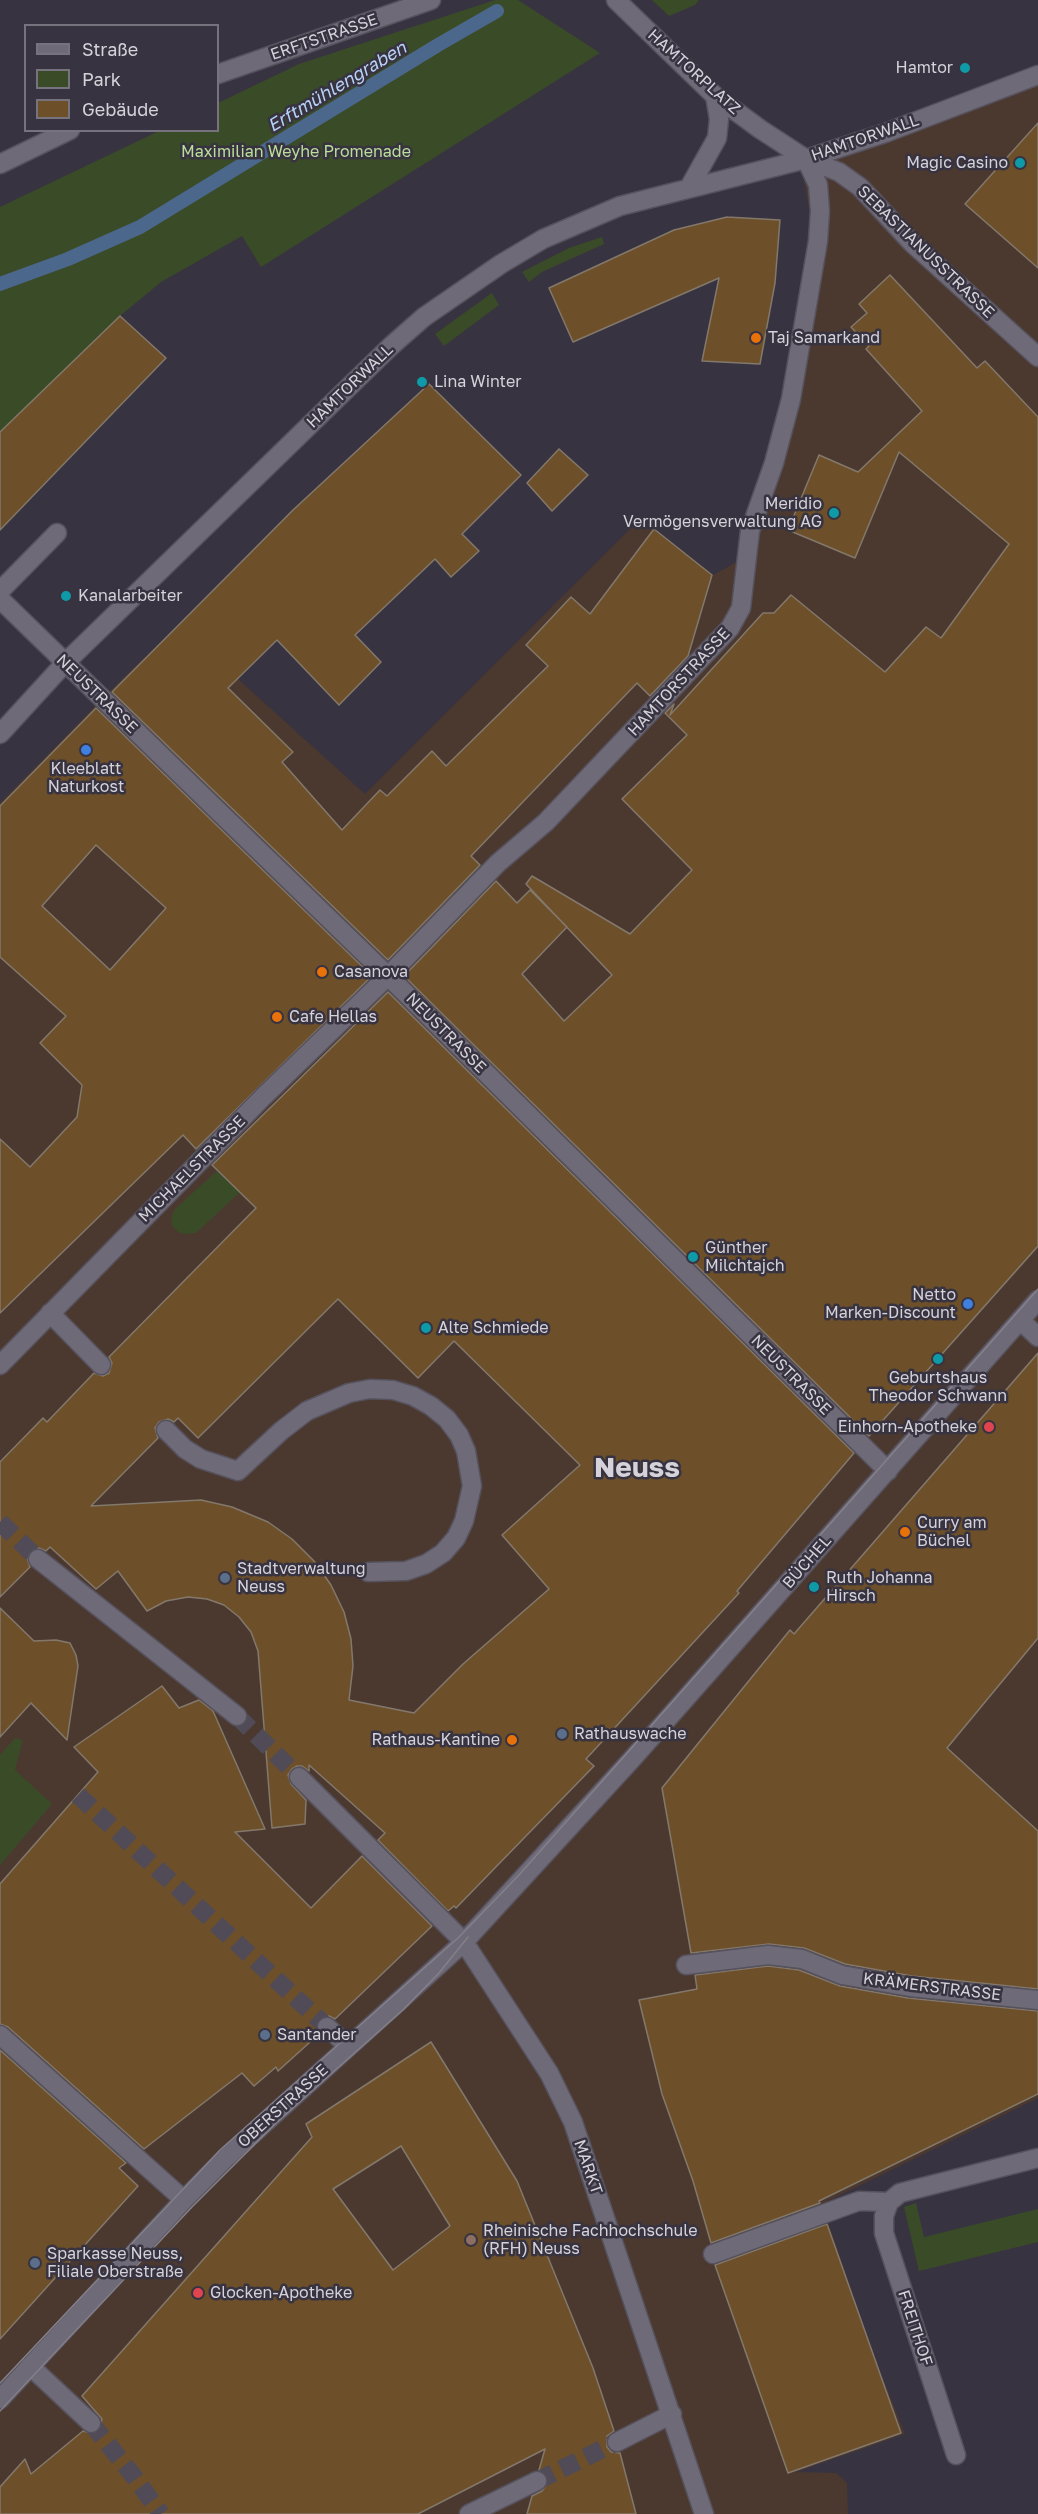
<!DOCTYPE html>
<html>
<head>
<meta charset="utf-8">
<style>
  body { margin:0 }
  #map { position:relative; width:1038px; height:2514px; overflow:hidden; background:#383340; font-family:"Golos Text",sans-serif }
  canvas { display:block }
  .legend { position:absolute; left:24px; top:24px; width:195px; height:108px; box-sizing:border-box; background:#383340; border:2px solid #77737e; margin:0; padding:8px 10px; list-style:none; font-size:18px; color:#d5d2da }
  .legend li { display:flex; align-items:center; gap:12px; height:30px }
  .legend b { width:30px; border:2px solid #77737e }
</style>
</head>
<body>
<div id="map">
<canvas width="1038" height="2514"></canvas>
<ul class="legend">
<li><b style="height:8px;background:#6f6a78"></b>Straße</li>
<li><b style="height:16px;background:#3a4b28"></b>Park</li>
<li><b style="height:16px;background:#6d5029"></b>Gebäude</li>
</ul>
</div>
<script>
const c = document.querySelector('canvas').getContext('2d');
c.lineJoin = 'round';
function fill(path, color) { c.fillStyle = color; c.fill(path, 'evenodd'); }
const poly = rows => new Path2D(rows.map(r => 'M' + r).join(''));
function trace(path, color, width, dash) { c.strokeStyle = color; c.lineWidth = width; c.lineCap = dash ? 'butt' : 'round'; c.setLineDash(dash || []); c.stroke(path); }
function drawText(font, color, halo, rows, align = 'center') {
  c.font = font + ' "Golos Text",sans-serif'; c.lineWidth = 5; c.setLineDash([]); c.textBaseline = 'middle'; c.strokeStyle = halo; c.fillStyle = color; for (const [text, x, y, turn = 0] of rows) {
    c.save(); c.translate(x, y); c.rotate((+turn || 0) * Math.PI / 180); c.textAlign = isNaN(turn) ? turn : align; if (halo) c.strokeText(text, 0, 0); c.fillText(text, 0, 0); c.restore();
  }
}
fill(poly([
  [1038,81,1038,2098,822,2204,873,2354,905,2434,796,2472,836,2473,847,2483,848,2514,0,2514,0,803,123,678,182,622,238,679,365,794,641,518,713,575,742,559,782,425,814,236,801,164]
]), '#4b3930');
fill(poly([
  [495,0,518,0,600,53,261,267,242,236,161,282,120,316,0,433,0,207,159,131,218,130,218,103,299,64],
  [652,0,699,0,695,5,669,16],
  [602,237,604,244,542,272,529,282,522,272,569,248],
  [492,293,499,305,444,346,435,334],
  [218,1170,240,1192,196,1233,183,1234,177,1231,172,1225,171,1217,175,1209],
  [15,1738,23,1740,15,1770,52,1804,0,1865,0,1755],
  [916,2203,924,2237,1038,2209,1038,2242,919,2271,904,2207]
]), '#3a4b28');
trace(poly([
  [0,284,68,259,140,227,438,45,497,11]
]), '#4c678c', 14);
const building = poly([
  [1038,123,1038,268,965,204,1038,123],
  [727,217,780,220,775,283,760,364,702,361,719,278,573,342,549,288,674,230,727,217],
  [890,275,977,368,985,361,1038,417,1038,1246,869,1436,404,976,496,881,517,903,530,890,567,927,522,974,564,1021,612,975,526,884,532,876,630,934,692,870,622,799,687,735,665,713,674,704,670,715,763,613,774,613,791,595,885,672,926,627,941,638,1009,544,899,452,855,558,788,530,819,455,858,472,922,411,866,349,869,346,851,327,867,313,859,304,890,275],
  [120,316,166,358,0,530,0,432,120,316],
  [429,384,521,475,462,534,479,551,451,577,435,559,355,635,381,662,339,705,277,640,228,688,293,752,282,762,342,830,380,790,387,796,432,751,446,766,548,666,526,645,571,597,590,614,654,529,712,575,688,656,650,696,637,683,471,856,480,865,388,960,112,692,293,510,429,384],
  [559,449,588,475,552,511,527,483,559,449],
  [96,708,372,976,196,1149,183,1135,0,1313,0,1139,30,1167,77,1117,82,1085,40,1043,66,1016,0,957,0,806,96,708],
  [96,845,166,908,110,970,42,906,96,845],
  [388,992,854,1453,737,1591,739,1593,586,1759,594,1766,456,1908,454,1906,448,1911,378,1840,385,1833,309,1765,309,1771,302,1766,297,1766,292,1769,288,1775,291,1784,306,1800,305,1824,272,1828,258,1651,251,1632,239,1617,224,1605,207,1599,188,1597,166,1601,147,1611,118,1571,96,1589,50,1547,46,1551,39,1548,30,1552,27,1558,30,1567,0,1597,0,1462,43,1418,47,1422,94,1373,103,1376,109,1373,112,1363,109,1357,256,1208,212,1165,388,992],
  [338,1299,418,1378,454,1341,580,1465,502,1535,549,1589,463,1664,414,1713,349,1700,353,1666,351,1639,344,1612,331,1585,314,1561,292,1539,268,1522,232,1507,201,1500,91,1506,158,1438,155,1428,159,1422,168,1419,174,1422,178,1418,198,1438,338,1299],
  [1038,1353,1038,1638,947,1748,1038,1831,1038,1989,912,1976,845,1964,804,1948,769,1944,691,1953,662,1788,790,1630,794,1634,1038,1353],
  [0,1608,34,1641,56,1640,70,1643,76,1655,78,1666,67,1740,31,1703,0,1737,0,1608],
  [162,1686,179,1708,199,1700,213,1711,265,1829,235,1832,311,1908,362,1856,432,1926,335,2019,329,2016,319,2019,316,2025,319,2034,278,2071,276,2067,254,2086,242,2073,144,2149,8,2027,0,2024,0,1884,98,1772,74,1747,162,1686],
  [768,1966,799,1970,840,1986,908,1998,1038,2011,1038,2094,819,2201,820,2203,711,2243,693,2181,662,2094,639,2000,697,1989,695,1975,768,1966],
  [431,2042,517,2181,593,2368,614,2431,607,2436,607,2447,611,2452,620,2453,636,2514,527,2514,532,2496,542,2491,548,2482,547,2476,539,2470,545,2449,418,2514,0,2514,0,2487,25,2459,31,2474,83,2431,94,2434,100,2430,102,2419,82,2396,312,2137,306,2124,431,2042],
  [401,2146,450,2226,393,2270,333,2189,401,2146],
  [0,2050,126,2163,119,2168,138,2186,0,2339,0,2050],
  [827,2224,901,2433,788,2473,715,2265,827,2224]
]);
fill(building, '#6d5029');
trace(building, '#83786c', 1.5);
trace(poly([
  [0,1522,38,1559],
  [237,1716,299,1777],
  [78,1795,327,2027],
  [91,2423,135,2478,161,2514],
  [537,2481,617,2442]
]), '#504b57', 18, [18, 9]);
const lane = poly([
  [0,591,57,533],
  [50,1313,101,1365],
  [166,1430,185,1449,201,1459,238,1471,281,1431,307,1411,349,1393,370,1389,393,1390,413,1396,431,1406,447,1419,459,1435,466,1451,472,1486,464,1521,456,1538,443,1553,426,1564,406,1571,368,1572]
]);
const street = poly([
  [616,0,715,96,760,129,806,159,839,172,860,187,912,243,1038,357],
  [218,74,431,0],
  [0,164,70,130],
  [689,188,717,138,719,119,715,96],
  [0,599,388,976,888,1471],
  [0,734,65,663,391,346,424,317,501,264,543,239,620,206,806,159,885,133,1038,75],
  [1020,1320,1038,1337],
  [0,1365,263,1097,388,976,498,863,546,822,730,628,741,608,750,531,774,463,791,399,818,241,820,211,818,185,806,159],
  [38,1559,237,1716],
  [299,1777,464,1942,549,2073,573,2122,704,2514],
  [686,1965,768,1955,802,1959,842,1975,910,1987,1038,2000],
  [327,2027,348,2046],
  [0,2035,184,2200],
  [713,2254,859,2201,889,2202],
  [30,2366,91,2423],
  [0,2399,184,2200,227,2157,464,1942,633,1758,1038,1300],
  [617,2442,672,2414],
  [956,2455,884,2233,884,2216,889,2202,900,2193,1038,2158],
  [469,2514,537,2481]
]);
trace(lane, '#56525d', 21);
trace(street, '#56525d', 21);
trace(lane, '#6f6a78', 18);
trace(street, '#6f6a78', 18);
trace(poly([
  [0,2383,220,2150,459,1937,519,1875,1038,1289],
  [0,2411,192,2207,276,2123,404,2009,439,1973,468,1937]
]), '#84808a', 1.5);
for (const [x, y, r, color] of [
  [965,68,6,"#0f9aa8"],
  [1020,163,6,"#0f9aa8"],
  [756,338,6,"#e8710a"],
  [422,382,6,"#0f9aa8"],
  [834,513,6,"#0f9aa8"],
  [66,596,6,"#0f9aa8"],
  [86,750,6,"#3f7fe0"],
  [322,972,6,"#e8710a"],
  [277,1017,6,"#e8710a"],
  [693,1257,6,"#0f9aa8"],
  [968,1304,6,"#3f7fe0"],
  [426,1328,6,"#0f9aa8"],
  [938,1359,6,"#0f9aa8"],
  [989,1427,6,"#e0444e"],
  [905,1532,6,"#e8710a"],
  [225,1578,6,"#5c6f8a"],
  [814,1587,6,"#0f9aa8"],
  [562,1734,6,"#5c6f8a"],
  [512,1740,6,"#e8710a"],
  [265,2035,6,"#5c6f8a"],
  [471,2240,6,"#8d6e63"],
  [35,2263,6,"#5c6f8a"],
  [198,2293,6,"#e0444e"]
]) { const dot = new Path2D(); dot.arc(x, y, r, 0, 2 * Math.PI); c.fillStyle = color; c.fill(dot); trace(dot, '#383340', 2); }
drawText('16px', '#d5d2da', '#383340', [
  ["ERFTSTRASSE",324,37,-19],
  ["HAMTORPLATZ",694,72,42],
  ["HAMTORWALL",865,138,-19],
  ["SEBASTIANUSSTRASSE",926,252,44],
  ["HAMTORWALL",350,386,-44],
  ["HAMTORSTRASSE",679,682,-47],
  ["NEUSTRASSE",97,694,44],
  ["NEUSTRASSE",446,1033,45],
  ["MICHAELSTRASSE",192,1169,-45],
  ["NEUSTRASSE",791,1375,45],
  ["BÜCHEL",807,1562,-49],
  ["KRÄMERSTRASSE",932,1987,7],
  ["OBERSTRASSE",283,2106,-42],
  ["MARKT",588,2167,71],
  ["FREITHOF",915,2328,72]
]);
drawText('16px', '#d5d2da', '#383340', [
  ["Hamtor",953,68,"right"],
  ["Magic Casino",1008,163,"right"],
  ["Taj Samarkand",768,338],
  ["Lina Winter",434,382],
  ["Meridio",822,504,"right"],
  ["Vermögensverwaltung AG",822,522,"right"],
  ["Kanalarbeiter",78,596],
  ["Kleeblatt",86,769,"center"],
  ["Naturkost",86,787,"center"],
  ["Casanova",334,972],
  ["Cafe Hellas",289,1017],
  ["Günther",705,1248],
  ["Milchtajch",705,1266],
  ["Netto",956,1295,"right"],
  ["Marken-Discount",956,1313,"right"],
  ["Alte Schmiede",438,1328],
  ["Geburtshaus",938,1378,"center"],
  ["Theodor Schwann",938,1396,"center"],
  ["Einhorn-Apotheke",977,1427,"right"],
  ["Curry am",917,1523],
  ["Büchel",917,1541],
  ["Stadtverwaltung",237,1569],
  ["Neuss",237,1587],
  ["Ruth Johanna",826,1578],
  ["Hirsch",826,1596],
  ["Rathauswache",574,1734],
  ["Rathaus-Kantine",500,1740,"right"],
  ["Santander",277,2035],
  ["Rheinische Fachhochschule",483,2231],
  ["(RFH) Neuss",483,2249],
  ["Sparkasse Neuss,",47,2254],
  ["Filiale Oberstraße",47,2272],
  ["Glocken-Apotheke",210,2293]
], 'left');
drawText('16px', '#bbde9a', '#383340', [
  ["Maximilian Weyhe Promenade",296,152]
]);
drawText('italic 18px', '#b7d2f6', '#383340', [
  ["Erftmühlengraben",337,87,-31]
]);
drawText('bold 28px', '#d5d2da', '#383340', [
  ["Neuss",637,1468]
]);
</script>
</body>
</html>
